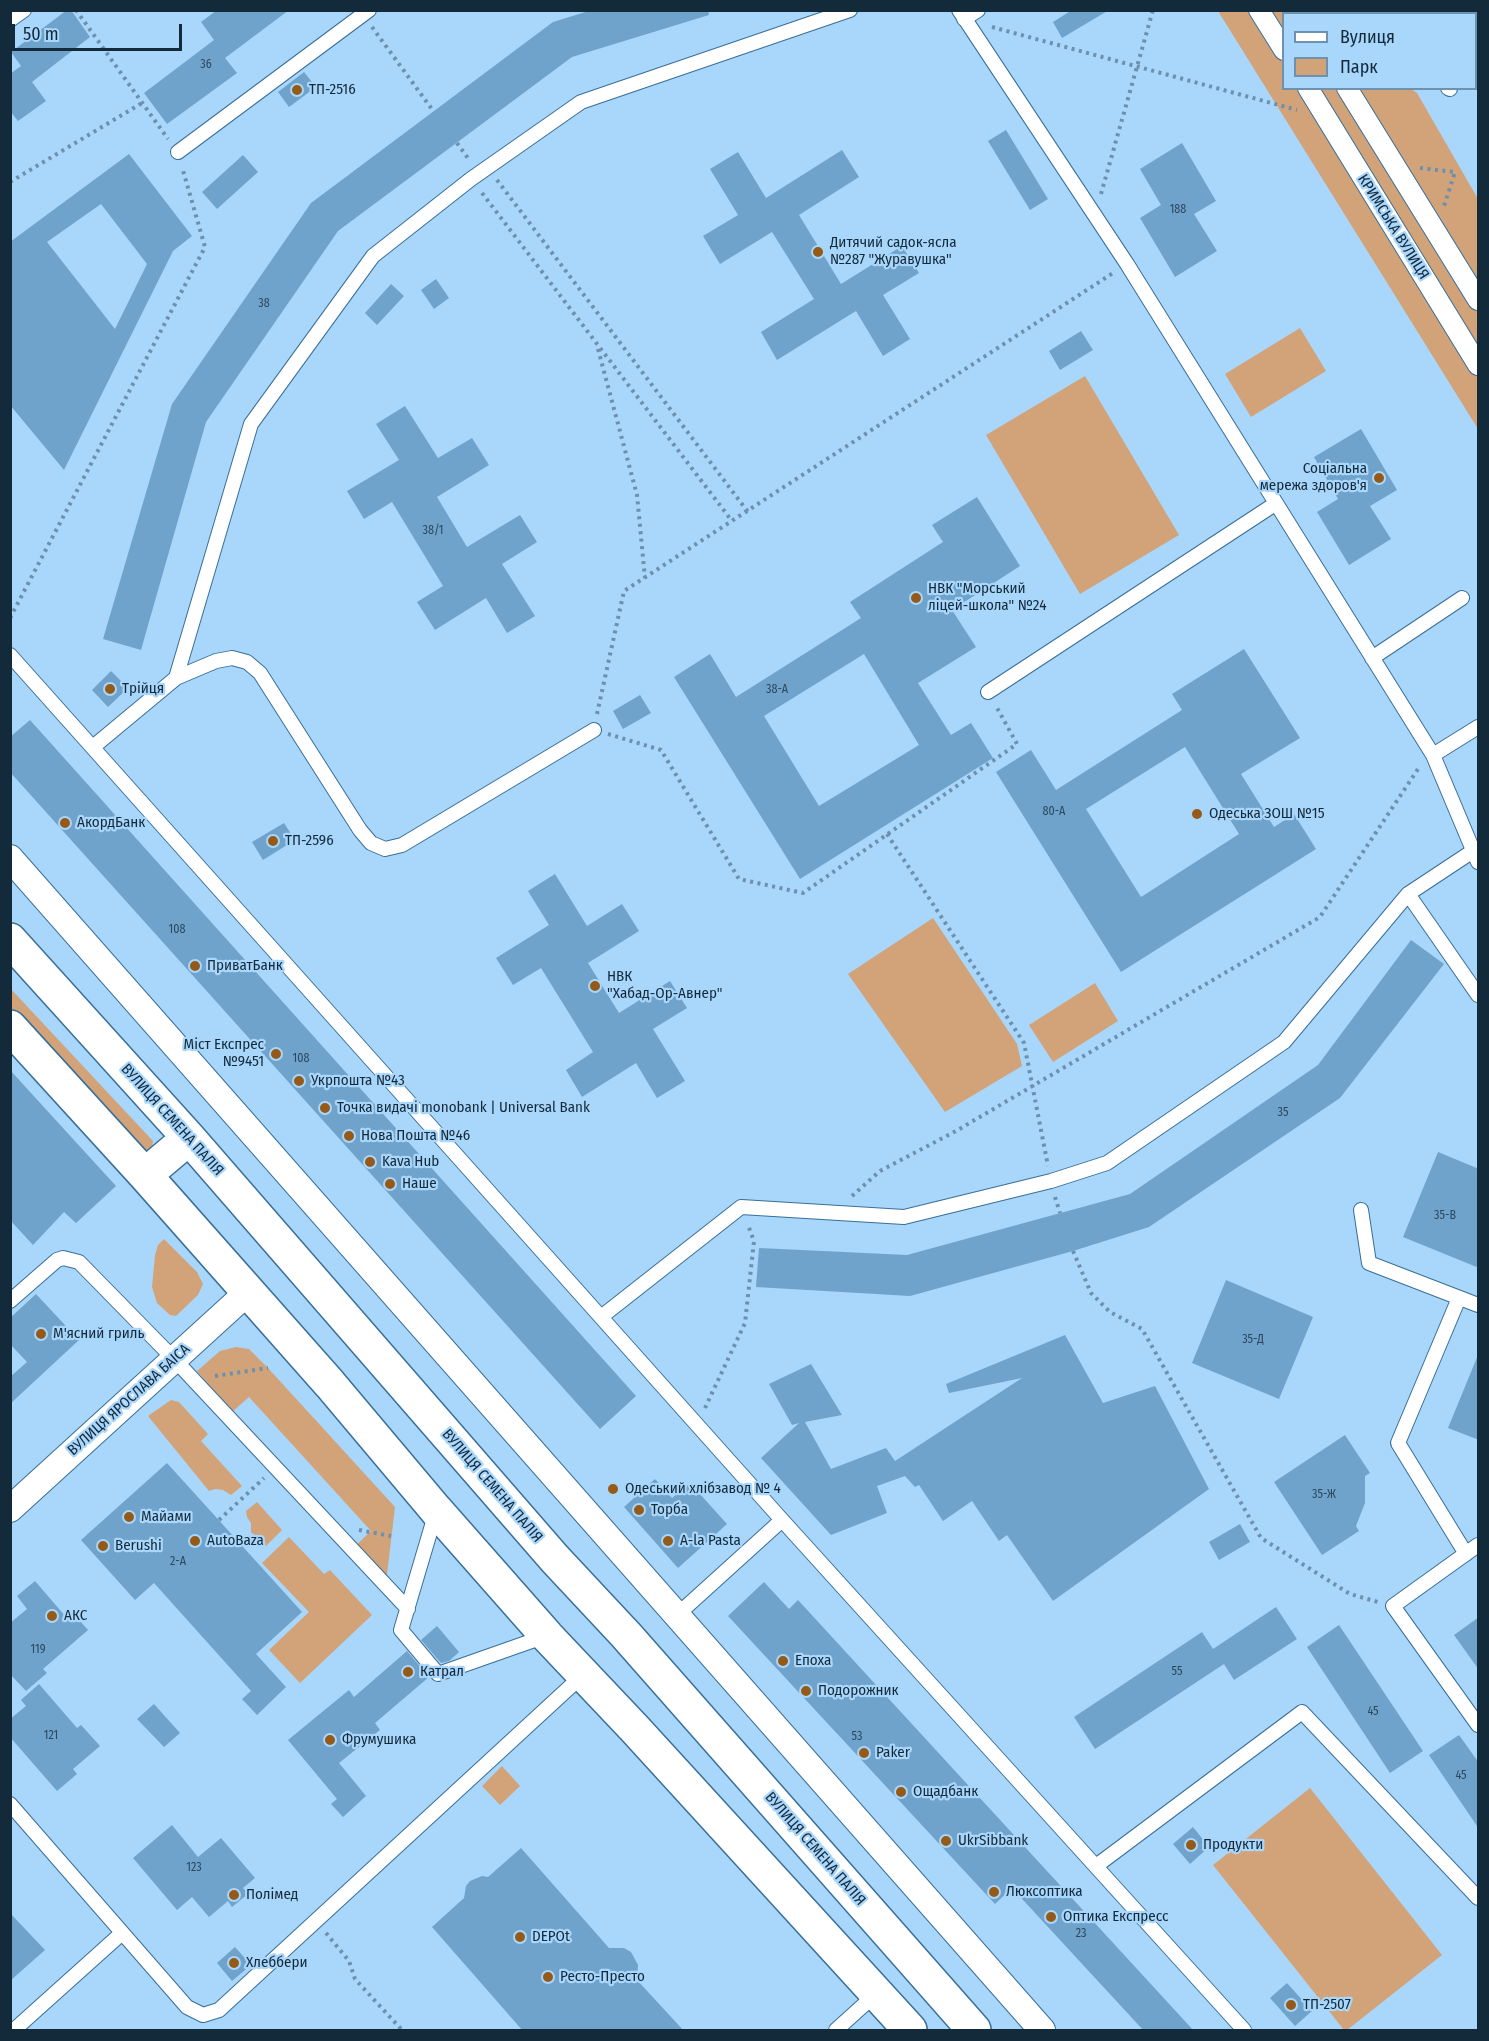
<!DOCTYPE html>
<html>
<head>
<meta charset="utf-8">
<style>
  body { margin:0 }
  #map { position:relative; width:1489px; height:2041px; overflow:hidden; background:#a9d6fb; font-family:"Fira Sans Condensed",sans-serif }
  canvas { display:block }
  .frame { position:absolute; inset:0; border:12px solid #132a3b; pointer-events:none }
  .legend { position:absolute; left:1282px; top:12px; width:195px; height:78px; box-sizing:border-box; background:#a9d6fb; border:2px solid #6d91ae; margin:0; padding:8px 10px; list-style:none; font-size:18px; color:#132a3b }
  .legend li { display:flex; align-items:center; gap:12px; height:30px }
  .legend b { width:30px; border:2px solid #6d91ae }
  .scale { position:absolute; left:12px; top:24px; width:170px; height:27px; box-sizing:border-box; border:3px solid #132a3b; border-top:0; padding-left:8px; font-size:18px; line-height:21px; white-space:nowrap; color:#132a3b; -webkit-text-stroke:4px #a9d6fb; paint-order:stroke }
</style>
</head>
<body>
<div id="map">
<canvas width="1489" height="2041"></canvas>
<div class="frame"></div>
<ul class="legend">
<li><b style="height:8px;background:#fff"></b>Вулиця</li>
<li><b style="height:16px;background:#d2a379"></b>Парк</li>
</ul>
<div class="scale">50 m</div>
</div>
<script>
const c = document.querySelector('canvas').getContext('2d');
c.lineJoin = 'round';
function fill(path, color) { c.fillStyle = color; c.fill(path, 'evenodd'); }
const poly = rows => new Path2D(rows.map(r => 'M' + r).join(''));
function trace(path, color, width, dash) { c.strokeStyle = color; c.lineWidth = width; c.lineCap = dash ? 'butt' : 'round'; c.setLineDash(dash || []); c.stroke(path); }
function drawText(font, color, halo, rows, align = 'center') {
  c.font = font + ' "Fira Sans Condensed",sans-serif'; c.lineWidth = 4.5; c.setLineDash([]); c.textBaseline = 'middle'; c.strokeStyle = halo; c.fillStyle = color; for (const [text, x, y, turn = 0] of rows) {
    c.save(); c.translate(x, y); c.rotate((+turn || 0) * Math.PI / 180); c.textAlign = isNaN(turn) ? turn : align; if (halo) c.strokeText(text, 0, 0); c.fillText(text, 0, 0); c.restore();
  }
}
fill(poly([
  [1218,11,1331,11,1333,13,1284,14,1284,88,1410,88,1417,93,1478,199,1478,429],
  [1300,328,1326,371,1251,417,1225,374],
  [1085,376,1179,535,1080,594,986,435],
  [933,918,1017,1044,1022,1066,945,1112,848,974],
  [1095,983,1118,1021,1053,1062,1029,1025],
  [10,988,153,1141,152,1146,149,1150,143,1152,11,1008],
  [164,1239,197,1272,203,1284,198,1295,176,1316,170,1315,157,1303,152,1287,155,1255,158,1245],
  [236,1347,249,1349,268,1368,395,1507,386,1583,350,1551,371,1531,249,1397,232,1412,197,1371,220,1351],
  [171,1400,179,1402,208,1434,201,1441,242,1486,231,1495,223,1490,215,1489,209,1491,148,1416],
  [257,1502,282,1530,266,1546,251,1532,251,1523,247,1517,246,1511],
  [289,1537,324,1574,330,1570,372,1615,300,1683,269,1650,309,1612,262,1563],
  [502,1766,520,1786,500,1805,482,1786],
  [1310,1788,1442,1955,1347,2030,1344,2030,1213,1865]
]), '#d2a379');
fill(poly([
  [67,10,71,10,90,37,32,82,46,101,18,121,10,111,10,74,21,66,11,52],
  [217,10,289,10,225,58,237,73,167,124,144,93,214,40,201,22],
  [592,10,708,10,709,15,572,57,338,231,206,422,141,650,103,639,172,404,311,203,553,22],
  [1072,10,1109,10,1062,38,1053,22],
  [304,72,316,87,289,107,278,92],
  [1006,130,1048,199,1030,210,988,141],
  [1182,143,1216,201,1194,214,1217,251,1175,277,1140,218,1161,205,1140,169],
  [842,150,859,177,799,215,841,284,902,246,919,273,883,295,910,339,883,356,856,311,777,360,761,332,814,299,772,232,720,264,703,236,738,215,710,169,738,152,766,198],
  [129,154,192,236,173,251,64,470,10,405,10,242],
  [101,204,147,264,115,329,47,242],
  [243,155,258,172,217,209,202,192],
  [436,279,449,298,434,309,421,290],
  [391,284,404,296,377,325,365,313],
  [1081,331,1093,350,1060,370,1049,351],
  [405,406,438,458,472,438,489,465,437,497,467,547,520,515,537,542,502,564,535,616,507,633,486,598,435,630,417,602,443,586,392,502,364,519,347,491,399,460,376,424],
  [1361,429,1397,490,1370,506,1391,539,1349,565,1317,512,1338,499,1314,457],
  [977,497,1020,566,952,610,976,647,918,683,951,735,971,723,993,758,800,879,674,677,710,654,736,697,861,618,850,602,943,542,932,525],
  [864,654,919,745,819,806,764,716],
  [1244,649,1300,738,1241,774,1274,827,1294,814,1316,849,1121,972,996,772,1031,750,1056,790,1182,710,1172,694],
  [1185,747,1239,834,1141,897,1086,809],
  [111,671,128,688,108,707,92,690],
  [640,695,651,713,623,729,613,711],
  [30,720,636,1396,600,1429,10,772,10,737],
  [284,823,295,840,263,860,252,842],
  [555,874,587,926,622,904,639,931,588,963,619,1013,670,981,687,1008,653,1029,685,1081,657,1098,636,1063,582,1097,566,1070,593,1052,541,968,513,985,496,958,549,925,528,891],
  [1411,940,1444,964,1340,1098,1149,1227,1073,1251,910,1296,756,1287,759,1248,907,1255,1130,1194,1318,1065],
  [10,1070,116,1186,76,1223,64,1212,33,1245,10,1220],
  [1438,1152,1479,1169,1479,1268,1403,1237],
  [1226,1280,1313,1317,1279,1399,1192,1363],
  [36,1294,79,1340,10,1404,10,1377,27,1362,10,1344,10,1318],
  [1065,1335,1103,1403,1155,1386,1209,1489,1053,1601,1007,1535,999,1541,972,1501,943,1521,919,1485,915,1487,905,1476,877,1486,887,1513,831,1535,761,1458,799,1423,792,1425,769,1384,811,1364,842,1415,805,1422,831,1469,886,1448,895,1461,1022,1378,949,1393,946,1384],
  [1478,1355,1479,1355,1479,1440,1448,1428],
  [1345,1435,1370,1473,1365,1476,1365,1503,1356,1526,1359,1531,1322,1555,1274,1482],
  [167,1463,302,1612,256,1654,286,1687,257,1715,242,1699,251,1691,154,1583,135,1600,81,1540],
  [655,1479,672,1498,690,1483,727,1524,678,1568,624,1507],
  [1240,1524,1250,1542,1219,1560,1209,1542],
  [35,1581,66,1617,72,1612,88,1630,43,1669,47,1673,26,1691,10,1674,10,1623,27,1609,17,1596],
  [764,1582,789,1609,798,1600,1194,2031,1144,2031,1012,1888,995,1904,728,1616],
  [1276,1607,1297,1639,1234,1680,1224,1664,1095,1749,1074,1717,1202,1632,1213,1649],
  [1479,1617,1479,1670,1454,1635],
  [1339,1625,1423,1751,1390,1773,1307,1647],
  [437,1626,459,1652,449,1661,441,1663,421,1640],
  [407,1651,429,1677,375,1723,380,1730,339,1763,366,1796,343,1817,331,1804,337,1799,288,1740,349,1690,354,1697],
  [39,1684,77,1728,81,1725,100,1746,73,1769,77,1774,57,1791,10,1737,10,1719,26,1706,21,1700],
  [154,1704,180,1733,164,1747,137,1719],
  [1459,1735,1479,1763,1479,1829,1429,1755],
  [172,1825,198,1857,221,1838,255,1878,243,1888,248,1894,232,1907,228,1901,209,1917,192,1897,177,1910,133,1858],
  [1193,1827,1209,1847,1190,1864,1173,1844],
  [521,1848,609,1948,624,1948,631,1952,638,1965,637,1980,684,2031,523,2031,432,1927,464,1898,466,1886,470,1881,482,1876,488,1877],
  [10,1913,45,1950,10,1981],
  [235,1947,251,1965,232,1981,217,1963],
  [1287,1983,1312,2011,1295,2026,1270,1998]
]), '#70a3cb');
const service = poly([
  [959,10,1127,264,1433,755,1478,862],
  [1345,10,1346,14],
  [964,19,978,10],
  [10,20,24,10],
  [1448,88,1450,89],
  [178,152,369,10],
  [10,655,782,1520,1244,2030],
  [1372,658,1462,598],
  [176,678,216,661,232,658,247,662,260,673,360,830,371,843,385,849,402,845,594,730],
  [988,692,1275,504],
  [93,747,176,678,251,424,373,256,471,179,581,102,850,10],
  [1433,755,1478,727],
  [1408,894,1478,995],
  [1361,1210,1369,1263,1478,1305],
  [1459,1298,1398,1443,1466,1554],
  [10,1301,57,1260,63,1258,79,1262,174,1359,408,1609],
  [601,1317,741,1207,904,1217,1051,1181,1107,1163,1284,1042,1408,894,1473,851],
  [436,1512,401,1630,438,1674,546,1636],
  [1478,1545,1393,1606,1478,1725],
  [676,1616,782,1520],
  [10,1804,187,2007,203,2015,219,2010,584,1674],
  [1096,1866,1302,1712,1478,1898],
  [14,2030,122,1933],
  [836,2030,877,1993]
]);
const pedestrian = poly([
  [1259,10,1284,50],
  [1299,10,1301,14],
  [1308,88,1478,365],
  [1347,88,1478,300]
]);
const minor = poly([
  [10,858,1042,2030],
  [10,1509,248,1292]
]);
const primary = poly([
  [10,940,189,1138,555,1559,626,1635,974,2030],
  [10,1027,145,1175,330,1384,436,1510,547,1636,635,1729,910,2030],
  [145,1175,189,1138]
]);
trace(service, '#386f98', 16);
trace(pedestrian, '#386f98', 22);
trace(minor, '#386f98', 28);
trace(primary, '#386f98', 36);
trace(poly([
  [76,10,168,139],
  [372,27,434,112],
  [992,27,1297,110],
  [457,143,470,161],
  [1420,168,1455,172,1444,206],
  [497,180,748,512],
  [10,182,142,103],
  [482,193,732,521],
  [1101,194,1153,10],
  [598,349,637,495,645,578],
  [10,618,205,247,182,167],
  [597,714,624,591,1113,273],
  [608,734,661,750,739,879,803,893,1017,744,996,706],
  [887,834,1024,1043,1048,1166],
  [852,1196,880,1171,956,1131,1320,917,1420,766],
  [1055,1197,1060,1213],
  [1073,1251,1091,1293,1110,1312,1142,1329,1261,1538,1350,1594,1378,1602],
  [215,1376,268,1368],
  [705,1408,745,1323,754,1241,748,1225],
  [219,1520,264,1478],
  [359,1530,391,1536],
  [326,1933,349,1961,355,1979,402,2030]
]), '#6c90ad', 4, [3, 4.5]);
trace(service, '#fff', 14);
trace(pedestrian, '#fff', 20);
trace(minor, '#fff', 26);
trace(primary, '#fff', 33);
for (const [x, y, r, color] of [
  [297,90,6,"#955a18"],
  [818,252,6,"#955a18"],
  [1379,478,6,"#955a18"],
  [916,598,6,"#955a18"],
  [110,689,6,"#955a18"],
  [1197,814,6,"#955a18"],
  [65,823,6,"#955a18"],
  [273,841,6,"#955a18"],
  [195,966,6,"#955a18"],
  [595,986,6,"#955a18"],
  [276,1054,6,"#955a18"],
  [299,1081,6,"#955a18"],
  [325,1108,6,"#955a18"],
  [349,1136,6,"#955a18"],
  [370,1162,6,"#955a18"],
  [390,1184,6,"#955a18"],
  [41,1334,6,"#955a18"],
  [613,1489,6,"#955a18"],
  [639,1510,6,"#955a18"],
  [129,1517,6,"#955a18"],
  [195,1541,6,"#955a18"],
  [668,1541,6,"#955a18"],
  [103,1546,6,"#955a18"],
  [52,1616,6,"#955a18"],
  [783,1661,6,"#955a18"],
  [408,1672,6,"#955a18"],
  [806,1691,6,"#955a18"],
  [330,1740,6,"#955a18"],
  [864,1753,6,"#955a18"],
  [901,1792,6,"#955a18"],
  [946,1841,6,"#955a18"],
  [1191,1845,6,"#955a18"],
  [994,1892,6,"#955a18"],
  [234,1895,6,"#955a18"],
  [1051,1917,6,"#955a18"],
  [520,1937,6,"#955a18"],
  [234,1963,6,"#955a18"],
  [548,1977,6,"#955a18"],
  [1291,2005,6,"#955a18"]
]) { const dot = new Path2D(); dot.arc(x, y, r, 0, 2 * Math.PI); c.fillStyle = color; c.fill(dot); trace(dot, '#a9d6fb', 2); }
drawText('12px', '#2a485f', null, [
  ["36",206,65],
  ["188",1178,210],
  ["38",264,304],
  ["38/1",433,531],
  ["38-А",777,690],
  ["80-А",1054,812],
  ["108",177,930],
  ["108",301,1059],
  ["35",1283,1113],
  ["35-В",1445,1216],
  ["35-Д",1253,1340],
  ["35-Ж",1324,1495],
  ["2-А",178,1562],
  ["119",38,1650],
  ["55",1177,1672],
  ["45",1373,1712],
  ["121",51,1736],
  ["53",857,1737],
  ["45",1461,1776],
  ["123",194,1868],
  ["23",1081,1934]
]);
drawText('15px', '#132a3b', '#a9d6fb', [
  ["ТП-2516",309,90],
  ["Дитячий садок-ясла",830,243],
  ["№287 \"Журавушка\"",830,260],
  ["Соціальна",1367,469,"right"],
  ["мережа здоров'я",1367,486,"right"],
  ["НВК \"Морський",928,589],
  ["ліцей-школа\" №24",928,606],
  ["Трійця",122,689],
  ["Одеська ЗОШ №15",1209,814],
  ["АкордБанк",77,823],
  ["ТП-2596",285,841],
  ["ПриватБанк",207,966],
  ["НВК",607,977],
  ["\"Хабад-Ор-Авнер\"",607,994],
  ["Міст Експрес",264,1045,"right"],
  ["№9451",264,1062,"right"],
  ["Укрпошта №43",311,1081],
  ["Точка видачі monobank | Universal Bank",337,1108],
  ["Нова Пошта №46",361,1136],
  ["Kava Hub",382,1162],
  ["Наше",402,1184],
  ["М'ясний гриль",53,1334],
  ["Одеський хлібзавод № 4",625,1489],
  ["Торба",651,1510],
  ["Майами",141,1517],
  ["AutoBaza",207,1541],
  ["A-la Pasta",680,1541],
  ["Berushi",115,1546],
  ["АКС",64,1616],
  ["Епоха",795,1661],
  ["Катрал",420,1672],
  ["Подорожник",818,1691],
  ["Фрумушика",342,1740],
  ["Paker",876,1753],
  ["Ощадбанк",913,1792],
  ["UkrSibbank",958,1841],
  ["Продукти",1203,1845],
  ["Люксоптика",1006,1892],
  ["Полімед",246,1895],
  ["Оптика Експресс",1063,1917],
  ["DEPOt",532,1937],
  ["Хлеббери",246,1963],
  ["Ресто-Престо",560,1977],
  ["ТП-2507",1303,2005]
], 'left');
drawText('15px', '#132a3b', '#a9d6fb', [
  ["КРИМСЬКА ВУЛИЦЯ",1393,227,58],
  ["ВУЛИЦЯ СЕМЕНА ПАЛІЯ",172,1120,48],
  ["ВУЛИЦЯ ЯРОСЛАВА БАІСА",129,1400,-42],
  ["ВУЛИЦЯ СЕМЕНА ПАЛІЯ",492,1486,49],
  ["ВУЛИЦЯ СЕМЕНА ПАЛІЯ",815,1849,49]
]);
</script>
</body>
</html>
